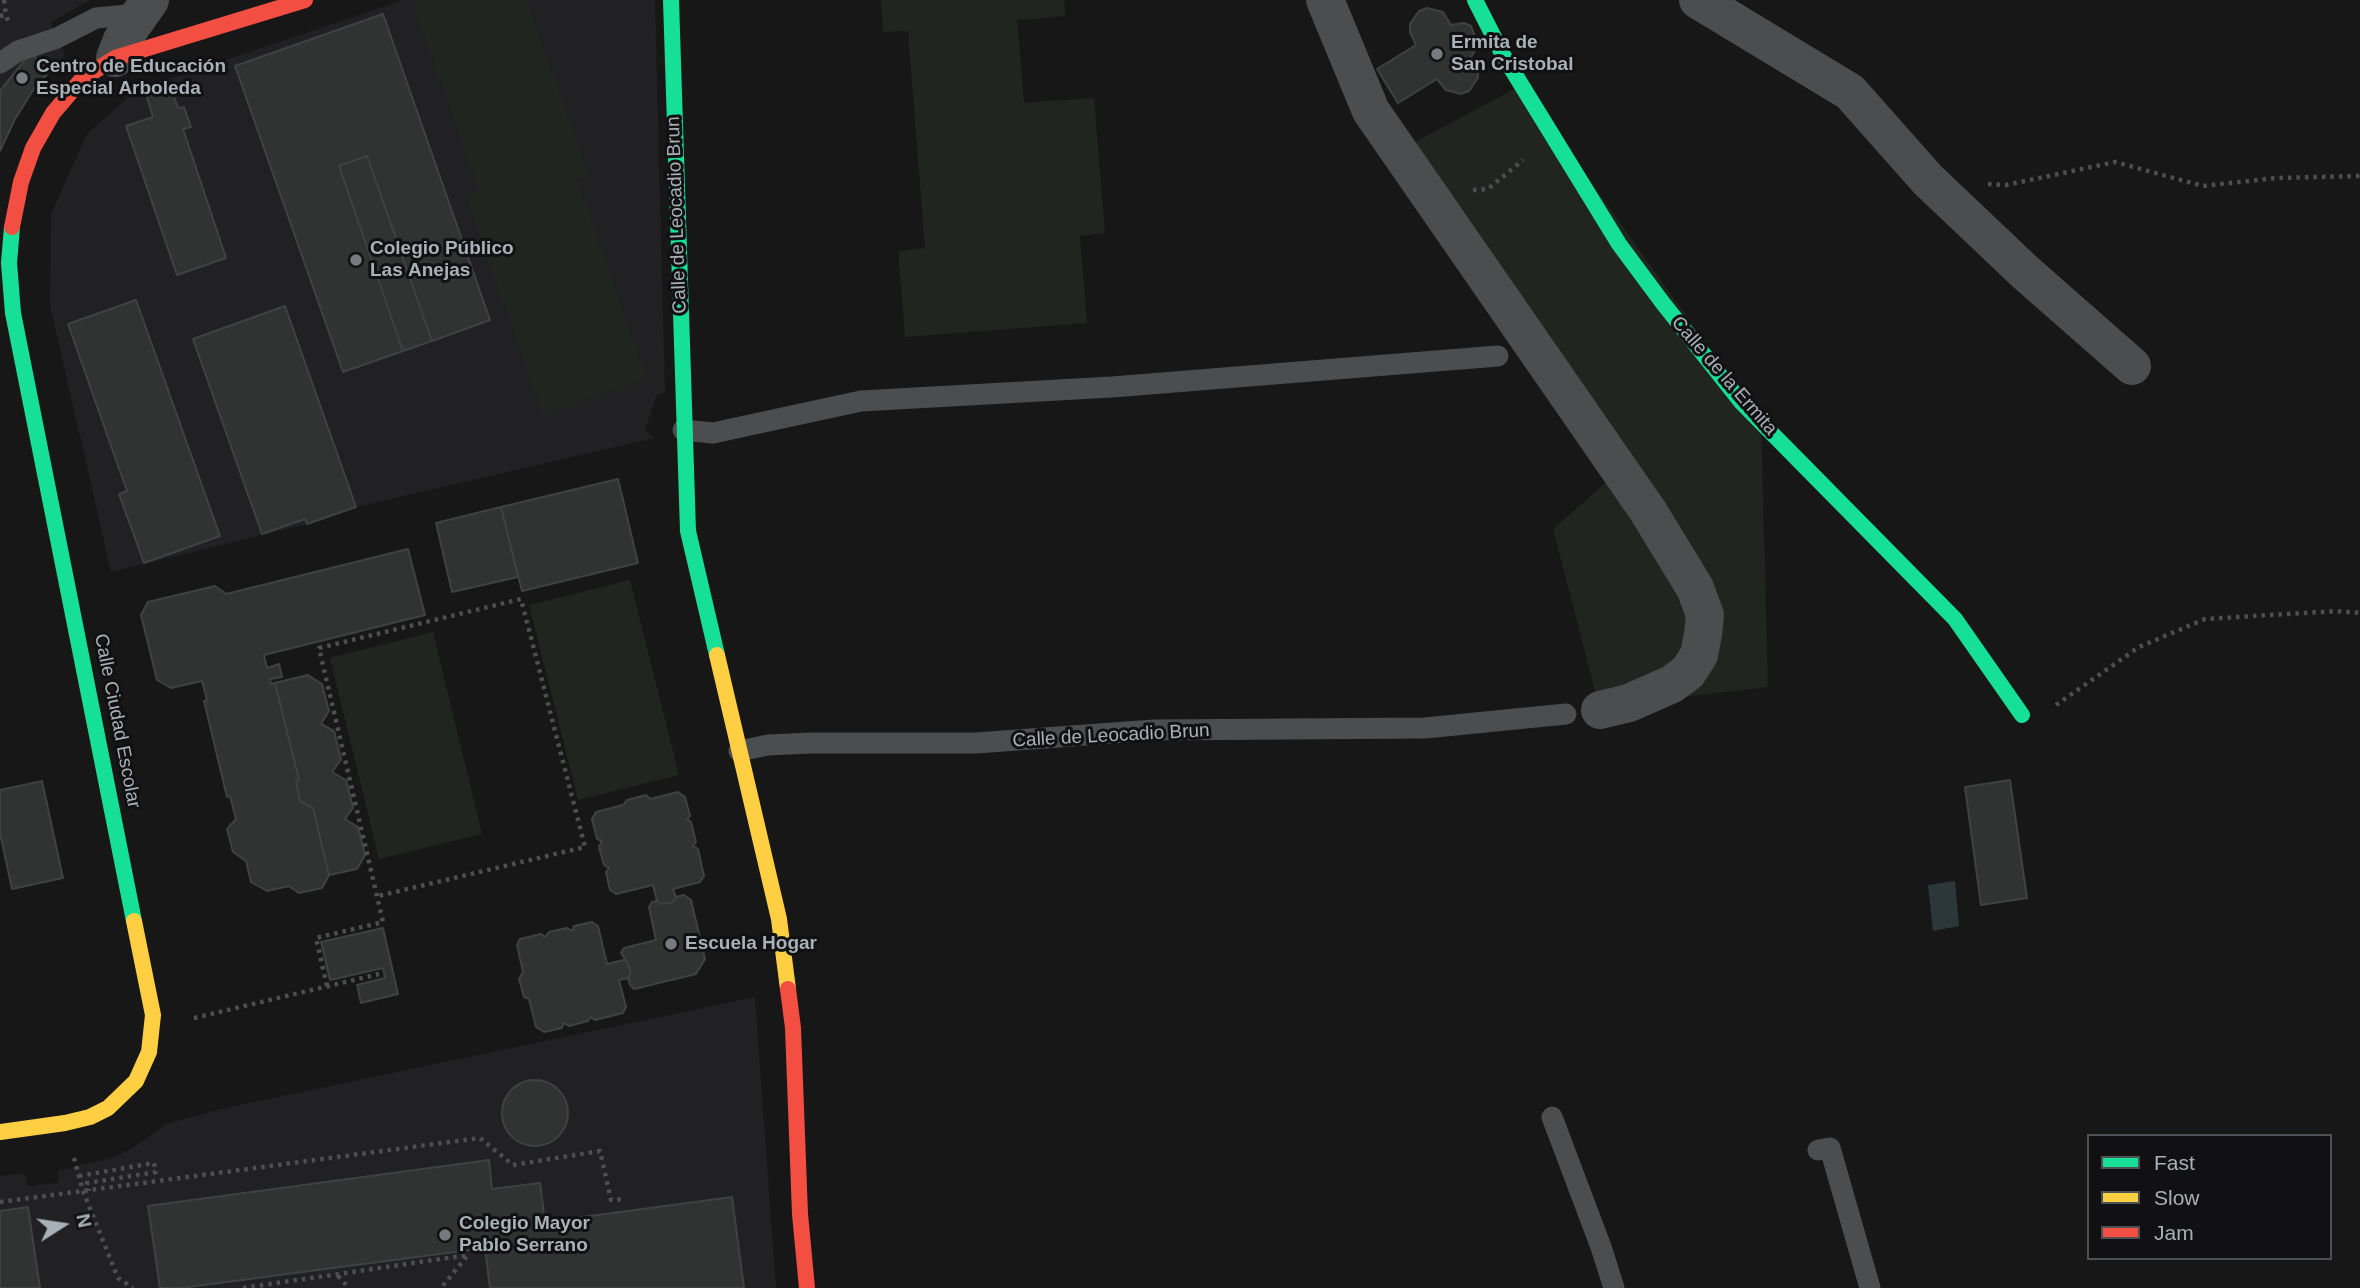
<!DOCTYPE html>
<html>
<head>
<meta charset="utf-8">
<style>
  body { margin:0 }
  #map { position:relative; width:2360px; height:1288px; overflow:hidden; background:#171717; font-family:Helvetica,sans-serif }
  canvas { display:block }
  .legend { position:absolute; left:2087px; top:1134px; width:245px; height:126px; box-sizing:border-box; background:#111113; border:2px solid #4d5155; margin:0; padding:9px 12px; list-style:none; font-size:21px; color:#a8b1b7 }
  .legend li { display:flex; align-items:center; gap:14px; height:35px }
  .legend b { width:35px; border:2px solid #4d5155 }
  .north { position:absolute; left:28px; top:1190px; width:70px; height:70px; -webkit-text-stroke:5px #111113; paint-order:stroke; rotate:78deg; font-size:19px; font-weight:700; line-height:28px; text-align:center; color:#a8b1b7 }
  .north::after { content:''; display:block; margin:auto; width:24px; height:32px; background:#a8b1b7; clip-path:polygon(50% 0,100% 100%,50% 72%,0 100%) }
</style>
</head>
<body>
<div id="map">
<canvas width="2360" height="1288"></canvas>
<ul class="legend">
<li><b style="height:9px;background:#16e098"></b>Fast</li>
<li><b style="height:9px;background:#ffcf43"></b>Slow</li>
<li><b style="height:9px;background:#f24e42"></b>Jam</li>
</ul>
<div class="north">N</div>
</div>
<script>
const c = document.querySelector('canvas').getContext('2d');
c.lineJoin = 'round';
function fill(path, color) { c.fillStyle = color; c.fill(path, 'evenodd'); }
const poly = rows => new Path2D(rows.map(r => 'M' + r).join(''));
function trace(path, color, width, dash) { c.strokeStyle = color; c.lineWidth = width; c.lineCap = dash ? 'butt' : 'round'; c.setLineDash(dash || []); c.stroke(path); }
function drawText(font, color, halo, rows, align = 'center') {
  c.font = font + ' Helvetica,sans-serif'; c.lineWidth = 6; c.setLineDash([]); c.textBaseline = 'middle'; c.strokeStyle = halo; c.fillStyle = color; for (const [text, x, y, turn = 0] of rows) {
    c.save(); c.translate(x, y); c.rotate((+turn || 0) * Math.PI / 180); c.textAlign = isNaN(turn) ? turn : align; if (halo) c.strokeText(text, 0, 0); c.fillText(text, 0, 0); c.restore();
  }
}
fill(poly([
  [0,0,90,0,52,22,52,28,65,55,35,87,15,119,0,151],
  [404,0,655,0,665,392,656,396,645,430,654,438,356,507,307,524,111,572,50,305,51,214,87,134,136,90],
  [755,997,776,1288,0,1288,0,1176,24,1173,28,1186,58,1183,58,1171,114,1157,134,1147,166,1124,225,1108]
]), '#212123');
fill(poly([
  [421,0,527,0,588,175,577,180,647,379,543,415,466,196,479,191,413,3],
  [881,0,1064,0,1065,16,1017,20,1024,103,1094,98,1105,233,1080,236,1087,323,905,337,898,251,925,248,908,31,883,32],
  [1522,85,1761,421,1768,687,1629,703,1600,710,1553,529,1620,470,1398,151],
  [630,580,679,775,578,800,529,605],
  [433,632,482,834,379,859,330,658]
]), '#20251f');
fill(poly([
  [1955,881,1959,926,1933,931,1928,885]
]), '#2c373a');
const building = poly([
  [1427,8,1443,12,1451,25,1464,23,1471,26,1478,45,1471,57,1478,70,1478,78,1469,91,1461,94,1446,90,1437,79,1398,103,1377,69,1416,45,1410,32,1410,24,1419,11,1427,8],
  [383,14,490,320,432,341,367,156,339,166,403,351,343,372,235,66,383,14],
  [30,53,51,70,35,87,15,119,0,151,0,91,30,53],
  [168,80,178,108,184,107,191,127,183,129,226,258,177,275,126,126,153,117,144,88,168,80],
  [367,156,432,341,403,351,339,166,367,156],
  [136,300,220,536,144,563,119,494,127,491,68,324,136,300],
  [285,306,356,507,307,524,305,519,262,534,193,339,285,306],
  [618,479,638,563,522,591,501,507,618,479],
  [501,507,518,577,452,592,436,523,501,507],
  [408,549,425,615,264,655,267,668,279,664,282,677,270,679,271,684,275,683,299,780,296,781,300,801,313,808,329,875,322,888,299,893,289,886,267,891,251,882,246,861,233,852,227,829,236,819,230,796,227,797,204,701,207,700,202,681,171,688,157,680,141,615,148,602,215,586,226,594,408,549],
  [308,675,322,684,329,711,321,724,334,731,341,760,332,772,346,780,353,808,345,819,358,827,365,855,357,869,329,875,313,808,300,801,296,781,299,780,275,683,308,675],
  [2010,780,2027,898,1981,905,1965,787,2010,780],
  [42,781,63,878,12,889,0,833,0,790,42,781],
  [678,792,685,797,690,816,687,819,691,822,696,842,693,846,698,849,704,876,700,882,673,889,676,897,673,902,661,904,657,901,653,885,616,894,610,890,606,872,609,868,604,865,599,847,602,841,597,839,592,819,596,812,623,805,627,800,646,795,650,799,678,792],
  [684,895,691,900,705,959,696,974,634,989,630,985,628,978,631,973,627,962,621,953,624,948,656,940,649,907,652,902,657,901,661,904,673,902,676,897,684,895],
  [592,922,598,926,607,964,624,960,627,962,631,973,628,978,619,980,626,1007,623,1013,595,1020,591,1017,588,1021,569,1026,564,1023,562,1028,544,1032,536,1027,529,999,524,997,519,979,523,972,517,945,520,939,541,934,545,937,549,932,567,928,572,931,574,926,592,922],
  [383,928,398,994,361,1003,357,985,385,978,383,968,330,980,321,942,383,928],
  '502 1113a33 33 0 1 1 66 0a33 33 0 1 1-66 0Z',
  [489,1160,492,1189,540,1183,545,1222,732,1197,744,1288,490,1288,485,1248,181,1288,160,1288,148,1206,489,1160],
  [28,1207,40,1288,0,1288,0,1211,28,1207]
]);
fill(building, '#313232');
trace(building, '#3f4243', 2);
trace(poly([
  [4,0,6,15],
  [0,16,6,15,9,24],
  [1988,184,2006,185,2115,162,2203,186,2276,178,2360,176],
  [1473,190,1488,189,1523,160],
  [2056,705,2139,647,2205,619,2336,611,2360,613],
  [327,986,316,938,383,922,319,648,521,599,585,847,378,896],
  [194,1018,379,974],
  [74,1158,83,1191,118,1278,133,1288],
  [79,1176,154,1163,156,1172,87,1183,89,1191],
  [0,1202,480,1138,513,1165,600,1151,611,1200,625,1199],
  [338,1276,349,1288],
  [243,1288,468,1255,441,1288]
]), '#4d4f51', 4.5, [3.5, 5]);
trace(poly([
  [0,63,18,51,57,38,96,18,138,14,139,9],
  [683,430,713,433,861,401,1112,387,1498,356],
  [739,751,768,745,811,743,976,743,1154,730,1425,728,1566,714],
  [1552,1117,1601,1247,1614,1288],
  [1818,1150,1830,1148,1870,1288]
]), '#4b4d4f', 21);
trace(poly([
  [1325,0,1371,111,1648,511,1695,588,1705,615,1703,634,1699,655,1688,672,1672,684,1629,703,1600,710],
  [1698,0,1850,92,1928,180,2025,272,2132,366],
  [115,58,122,40,150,0]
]), '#4b4d4f', 38);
trace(poly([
  [671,0,688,531,717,655],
  [1475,0,1503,55,1619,244,1662,302,1742,403,1955,619,2022,715],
  [12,227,9,263,13,313,134,921]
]), '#16e098', 16);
trace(poly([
  [717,655,779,919,788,989],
  [0,1132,65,1123,90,1117,108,1108,136,1081,149,1052,153,1015,134,921]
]), '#ffcf43', 16);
trace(poly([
  [12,227,21,182,33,148,53,113,82,79,115,58,305,0],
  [788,989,793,1028,800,1214,807,1288]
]), '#f24e42', 16);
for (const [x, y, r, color] of [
  [1437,54,7,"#757b7f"],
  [22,78,7,"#757b7f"],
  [356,260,7,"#757b7f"],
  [671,944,7,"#757b7f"],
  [445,1235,7,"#757b7f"]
]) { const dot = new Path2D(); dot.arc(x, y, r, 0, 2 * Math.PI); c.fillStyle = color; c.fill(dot); trace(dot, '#111113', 2.5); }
drawText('bold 19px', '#a8b1b7', '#111113', [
  ["Ermita de",1451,43],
  ["San Cristobal",1451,65],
  ["Centro de Educación",36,67],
  ["Especial Arboleda",36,89],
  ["Colegio Público",370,249],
  ["Las Anejas",370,271],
  ["Escuela Hogar",685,944],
  ["Colegio Mayor",459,1224],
  ["Pablo Serrano",459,1246]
], 'left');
drawText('19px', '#a8b1b7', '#111113', [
  ["Calle de Leocadio Brun",677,215,-92],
  ["Calle de la Ermita",1724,376,49],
  ["Calle Ciudad Escolar",117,721,79],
  ["Calle de Leocadio Brun",1111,736,-3]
]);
</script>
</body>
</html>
